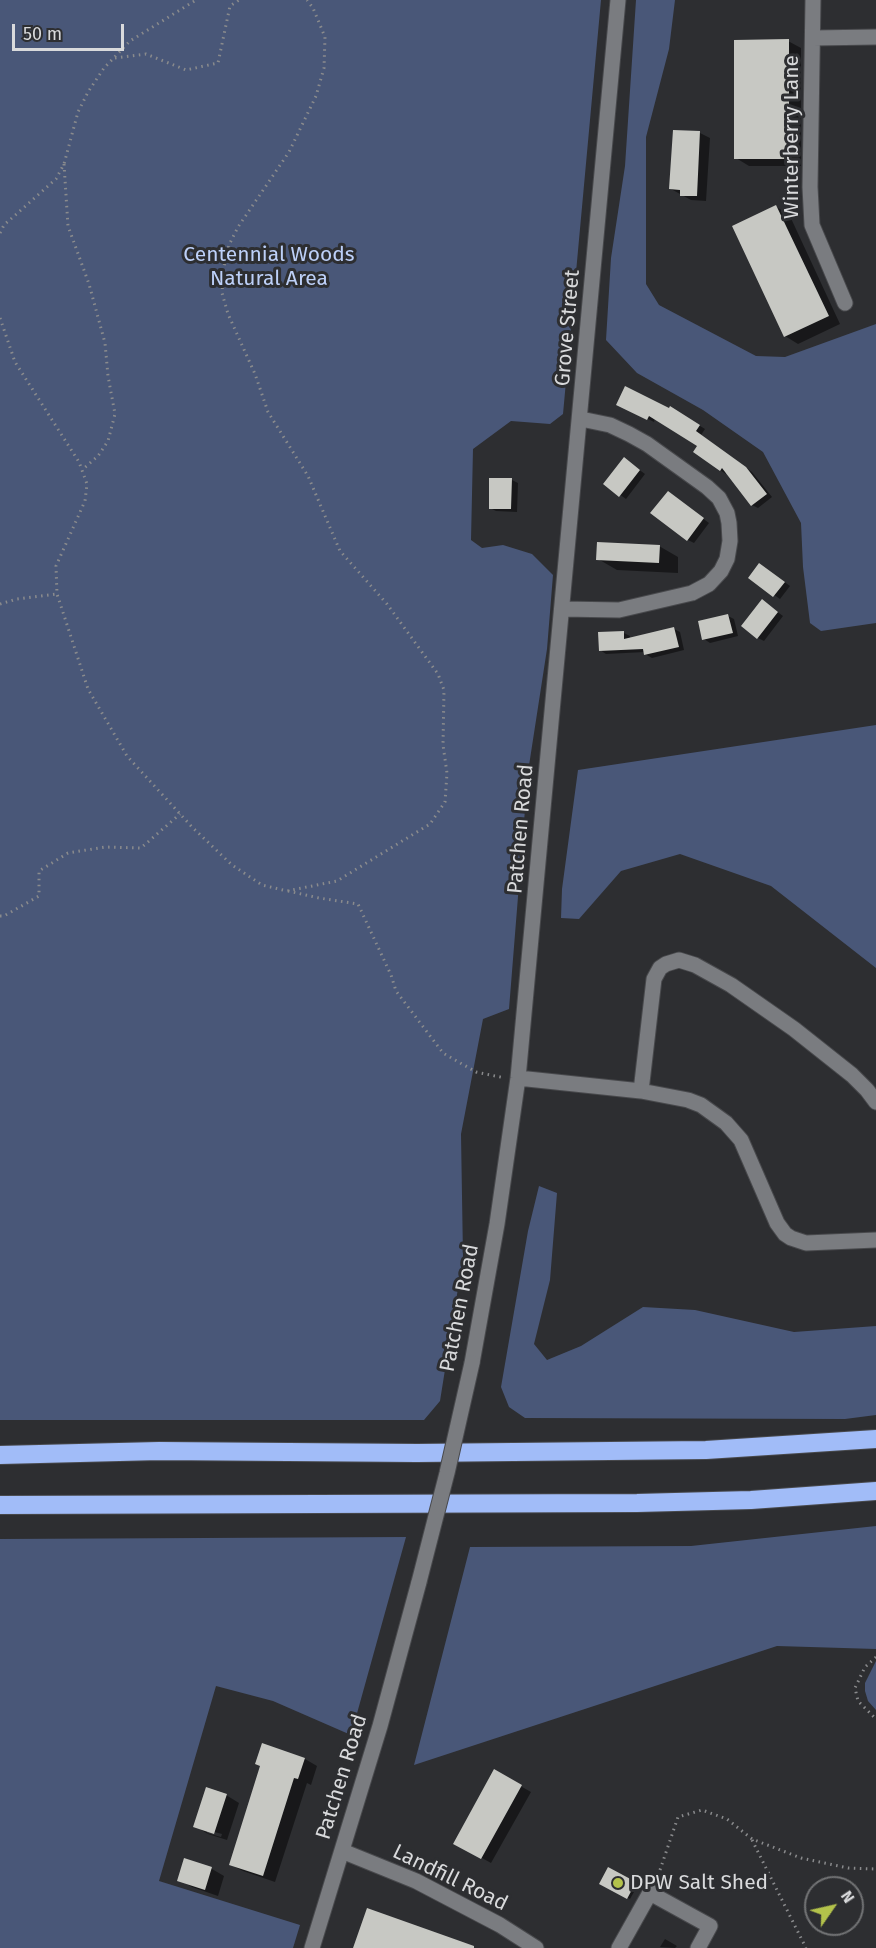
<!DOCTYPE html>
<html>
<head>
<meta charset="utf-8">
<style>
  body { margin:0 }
  #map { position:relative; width:876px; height:1948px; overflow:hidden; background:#2d2e31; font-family:"Fira Sans",sans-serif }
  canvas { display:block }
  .north { position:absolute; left:804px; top:1876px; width:60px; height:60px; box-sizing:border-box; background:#2d2e31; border:2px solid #727375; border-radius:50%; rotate:56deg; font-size:16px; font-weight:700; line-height:24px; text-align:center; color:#d9dadc }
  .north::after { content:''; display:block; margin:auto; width:21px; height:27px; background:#b3c24b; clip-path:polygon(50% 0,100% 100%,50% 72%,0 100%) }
  .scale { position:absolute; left:12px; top:24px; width:112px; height:27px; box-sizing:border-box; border:3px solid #d9dadc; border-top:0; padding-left:8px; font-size:18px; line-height:21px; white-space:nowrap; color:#d9dadc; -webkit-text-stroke:4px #2d2e31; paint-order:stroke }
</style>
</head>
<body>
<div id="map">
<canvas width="876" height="1948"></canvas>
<div class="north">N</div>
<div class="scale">50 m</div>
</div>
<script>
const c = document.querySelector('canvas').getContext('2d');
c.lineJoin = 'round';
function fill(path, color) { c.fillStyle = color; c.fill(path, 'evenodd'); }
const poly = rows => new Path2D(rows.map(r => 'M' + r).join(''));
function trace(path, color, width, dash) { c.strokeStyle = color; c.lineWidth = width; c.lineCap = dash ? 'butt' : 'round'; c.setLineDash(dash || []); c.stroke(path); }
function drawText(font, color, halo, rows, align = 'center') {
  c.font = font + ' "Fira Sans",sans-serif'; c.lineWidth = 6; c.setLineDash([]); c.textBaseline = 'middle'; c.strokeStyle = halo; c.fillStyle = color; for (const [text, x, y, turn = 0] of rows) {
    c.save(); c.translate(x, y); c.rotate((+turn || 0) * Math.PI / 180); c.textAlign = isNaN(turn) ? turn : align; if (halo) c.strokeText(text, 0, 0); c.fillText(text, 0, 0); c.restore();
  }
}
fill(poly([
  [0,0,601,0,563,414,550,424,511,421,473,449,471,540,482,548,503,545,532,554,553,575,547,649,528,772,509,1009,483,1019,461,1134,463,1257,440,1401,424,1420,0,1420],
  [636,0,675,0,669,49,646,137,646,284,659,305,756,356,785,357,876,324,876,623,821,631,810,623,803,567,801,523,763,452,703,410,637,373,606,340,611,258,625,166],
  [876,725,876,968,771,886,680,854,621,871,579,919,561,918,562,889,578,770],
  [539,1186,557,1193,550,1280,534,1344,547,1360,581,1346,643,1307,695,1310,794,1332,876,1326,876,1415,845,1419,525,1418,509,1407,501,1387,528,1231],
  [876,1526,876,1649,777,1646,414,1765,470,1547,691,1546],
  [406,1537,351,1735,273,1701,216,1686,159,1881,300,1925,293,1948,0,1948,0,1539],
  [876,1661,876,1710,868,1701,865,1691,865,1683]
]), '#495778');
fill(poly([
  [788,41,801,48,801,166,749,166,736,158],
  [674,131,700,133,710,138,706,201,691,200,671,189],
  [776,207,789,214,840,324,798,344,785,336],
  [624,407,670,410,671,408,705,429,701,435,752,472,772,497,758,508,752,505,727,472,726,474,720,470,700,446,655,418,654,422],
  [630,463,645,474,626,499,605,484],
  [512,480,518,483,517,512,496,511,490,508],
  [674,497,709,523,694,543,688,540],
  [659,546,678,557,678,573,617,570,598,559],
  [765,568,790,586,780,599,750,578],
  [768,605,783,616,764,641,758,638],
  [728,616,734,619,738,636,710,643,704,639],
  [674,629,680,632,684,650,652,658,645,654,645,652,606,654,600,650,624,633,630,636,630,639],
  [263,1745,305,1759,317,1766,311,1785,307,1783,275,1882,243,1871,231,1865,261,1766],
  [494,1771,531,1792,491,1863,455,1843],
  [226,1795,239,1803,227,1840,208,1834,195,1826],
  [207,1830,222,1834,221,1837,207,1833],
  [185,1860,212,1869,224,1876,218,1896,192,1887,179,1880],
  [609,1869,638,1885,630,1899,601,1883],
  [665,1939,677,1946,675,1948,660,1947]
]), '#0007');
fill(poly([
  [789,39,789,159,734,159,734,40],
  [673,130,700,131,697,196,680,196,680,190,669,189],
  [776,205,829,316,784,337,732,226],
  [625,386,669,408,670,406,700,425,696,431,746,467,767,494,751,506,722,468,720,471,693,452,697,446,649,416,647,420,616,405],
  [624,457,640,470,619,497,603,484],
  [489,478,512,478,511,509,489,509],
  [668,491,704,518,687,541,650,513],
  [597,542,660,545,659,563,596,560],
  [759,563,785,582,773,597,748,578],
  [762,599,778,612,757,639,741,626],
  [728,614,733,633,702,640,698,621],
  [674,627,679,647,644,655,643,649,599,651,598,632,624,631,624,639],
  [262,1743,305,1758,298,1779,294,1778,263,1876,229,1865,260,1766,255,1764],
  [494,1769,522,1785,481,1859,453,1844],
  [206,1787,227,1794,214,1834,193,1827],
  [184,1858,212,1867,205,1890,177,1881],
  [608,1867,636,1882,627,1899,599,1884],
  [367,1908,474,1946,474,1948,353,1948]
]), '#c7c8c3');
const minor = poly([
  [813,0,810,187,812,225,845,303],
  [813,38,876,37],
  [563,609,619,610,692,593,709,584,721,571,727,559,730,541,729,523,727,513,719,498,707,487,647,444,629,434,610,425,581,419],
  [518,1078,641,1091,688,1100,701,1105,726,1123,741,1140,777,1223,785,1234,791,1238,806,1243,876,1240],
  [641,1091,654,979,660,968,666,964,679,960,695,965,731,985,794,1029,852,1075,867,1090,876,1102],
  [472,1363,497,1224,518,1078,618,0],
  [342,1851,416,1881,500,1925,536,1948],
  [650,1893,710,1926,698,1948],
  [312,1948,380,1726,419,1582],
  [619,1948,656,1882]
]);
const highway = poly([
  [0,1455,159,1451,417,1453,706,1450,876,1439],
  [0,1505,637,1503,751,1500,876,1491]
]);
trace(minor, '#48494c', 17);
trace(highway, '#48494c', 20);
trace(poly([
  [115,58,146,54,186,70,218,63,230,6,239,0],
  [64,164,68,226,89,284,105,343,108,376,115,414,108,441,98,456,82,470],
  [0,233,4,225,56,179,64,164,78,112,88,92,104,68,130,41,196,0],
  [0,318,15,362,79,462,87,484,85,501,56,566,57,594,88,689,127,756,192,827,232,865,262,885,287,891,337,881,430,824,445,802,447,773,443,745,444,690,438,674,387,604,340,551,308,476,268,412,255,374,228,314,222,293,224,266,229,245,238,227,289,152,316,96,324,68,325,37,313,8,307,0],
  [0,604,17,599,57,594],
  [288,891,319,898,358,904,391,975,396,991,443,1053,476,1072,505,1078],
  [0,916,4,916,39,896,39,871,68,853,105,847,141,848,180,814],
  [876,1657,865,1667,855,1688,858,1701,876,1719],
  [752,1840,806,1948],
  [660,1870,678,1817,702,1810,727,1819,752,1839,801,1858,848,1868,876,1869]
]), '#8a8b8d', 3, [1.5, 4.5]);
trace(minor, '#7a7c80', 15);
trace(highway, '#a1bcf8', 18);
const minorBridge = poly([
  [419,1582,447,1473,472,1363]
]);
trace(minorBridge, '#48494c', 17, []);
trace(minorBridge, '#7a7c80', 15);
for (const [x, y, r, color] of [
  [618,1883,6,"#b3c24b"]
]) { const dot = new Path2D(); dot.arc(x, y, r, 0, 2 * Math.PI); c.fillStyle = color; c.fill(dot); trace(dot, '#2d2e31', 2); }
drawText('21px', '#d9dadc', '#2d2e31', [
  ["Winterberry Lane",792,137,-90],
  ["Grove Street",568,328,-85],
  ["Patchen Road",521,829,-85],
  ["Patchen Road",460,1308,-79],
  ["Patchen Road",342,1777,-73],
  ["Landfill Road",450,1878,26]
]);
drawText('21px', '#bdd0f8', '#2d2e31', [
  ["Centennial Woods",269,255],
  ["Natural Area",269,279]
]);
drawText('21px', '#d9dadc', '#2d2e31', [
  ["DPW Salt Shed",630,1883]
], 'left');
</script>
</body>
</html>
